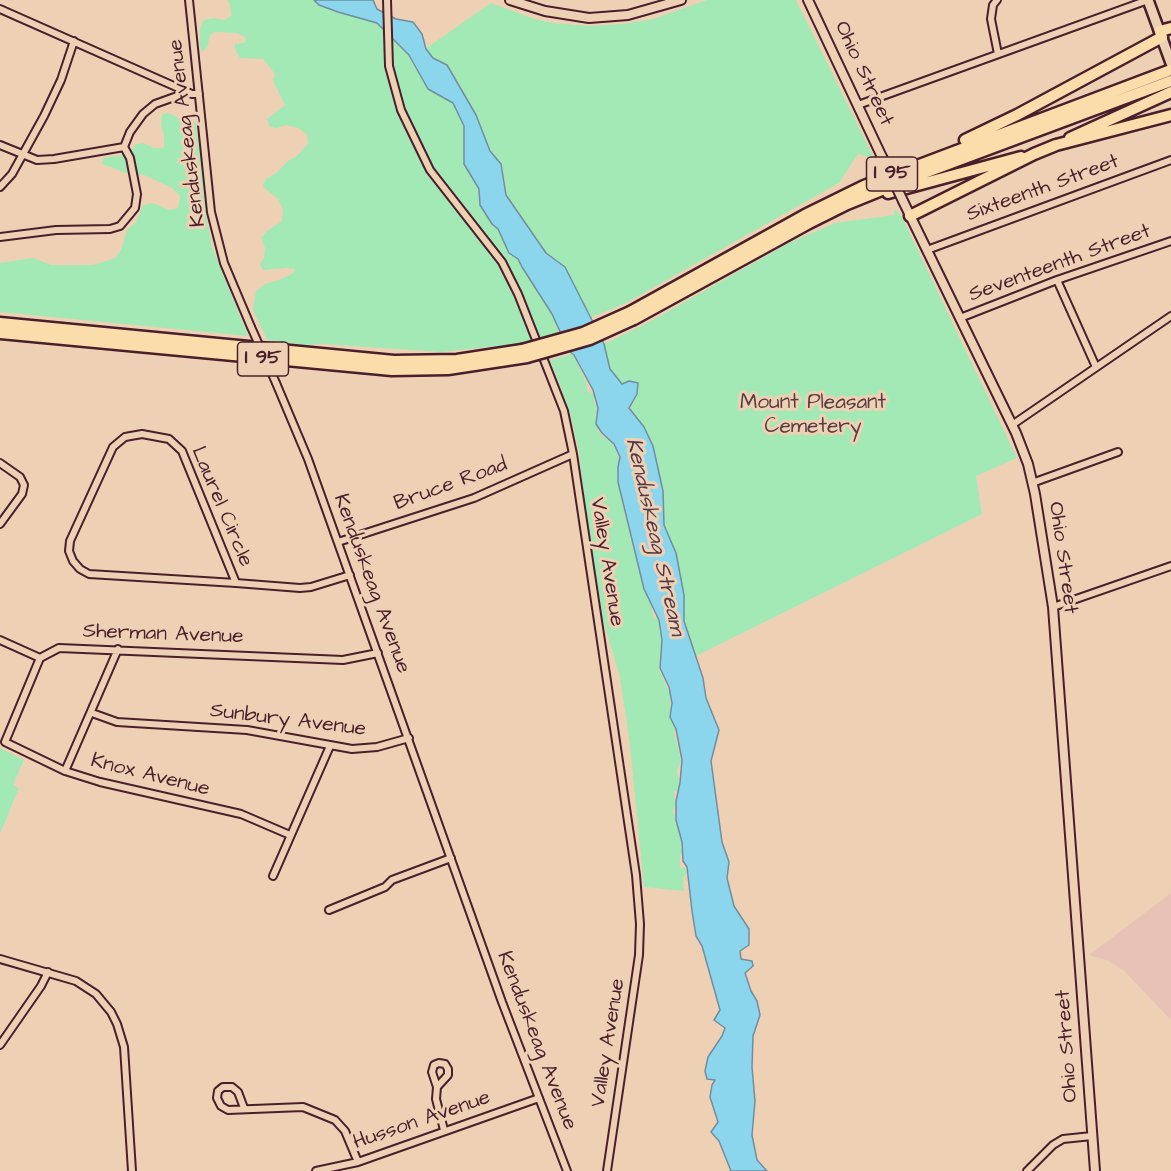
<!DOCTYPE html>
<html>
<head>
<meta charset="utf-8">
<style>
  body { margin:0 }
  canvas { display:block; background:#eed1b5 }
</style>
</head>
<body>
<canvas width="1171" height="1171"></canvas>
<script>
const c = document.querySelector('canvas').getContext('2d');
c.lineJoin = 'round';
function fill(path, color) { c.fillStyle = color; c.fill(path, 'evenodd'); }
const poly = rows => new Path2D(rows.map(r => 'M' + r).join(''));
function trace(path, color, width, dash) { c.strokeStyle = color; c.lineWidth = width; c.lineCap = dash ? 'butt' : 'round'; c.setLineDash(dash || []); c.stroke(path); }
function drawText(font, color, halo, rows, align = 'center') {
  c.font = font + ' "Architects Daughter",sans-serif'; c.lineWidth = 6; c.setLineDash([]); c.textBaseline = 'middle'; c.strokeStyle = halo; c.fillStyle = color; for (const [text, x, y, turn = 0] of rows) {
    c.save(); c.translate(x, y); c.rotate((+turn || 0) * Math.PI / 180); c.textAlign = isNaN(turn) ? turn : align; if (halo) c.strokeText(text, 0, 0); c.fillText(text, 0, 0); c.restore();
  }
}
fill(poly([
  [1171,893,1171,1020,1124,971,1109,961,1089,955]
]), '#e7c2b5');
fill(poly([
  [227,0,314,0,319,5,377,23,392,36,409,55,433,91,453,103,464,126,464,164,479,189,480,205,492,224,497,229,509,253,518,259,522,268,552,314,560,335,508,345,440,352,324,344,306,345,267,340,253,310,256,291,265,284,279,280,292,274,295,269,287,268,263,270,260,264,264,258,265,248,261,238,267,231,282,221,283,209,278,199,262,186,266,179,276,173,288,161,297,156,308,144,307,134,298,128,286,125,277,128,270,127,267,119,285,105,273,81,275,74,263,59,240,58,235,50,235,44,244,43,246,38,237,33,215,32,210,35,207,48,202,52,200,46,200,28,204,20,214,18,224,20,231,16,230,4],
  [707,0,796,0,874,158,858,154,839,183,626,303,590,318,565,267,546,253,506,195,501,164,490,151,476,115,447,65,433,58,425,49,491,3,535,19,553,23,589,26,622,24,653,19],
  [168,113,183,120,196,121,207,219,212,247,248,336,0,312,0,263,33,258,51,265,93,265,115,258,121,250,127,230,136,222,143,205,153,203,169,210,178,208,180,196,172,188,144,175,126,173,102,164,103,158,128,154,135,145,143,143,154,148,164,148,164,135,161,126,162,114],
  [895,209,901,215,1017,458,976,476,982,514,696,656,684,621,684,595,676,553,664,525,663,491,644,427,629,408,637,394,629,381,622,384,610,369,604,344,651,321,789,243,835,223,894,215],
  [573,354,586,382,588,392,594,393,594,402,599,411,595,415,599,427,597,429,602,436,612,442,619,458,622,458,620,493,633,549,641,571,644,591,651,603,654,619,656,619,657,616,659,618,659,630,662,633,661,644,664,648,660,652,659,669,670,695,671,719,676,728,674,732,681,761,677,771,680,787,677,791,674,791,675,805,673,811,682,843,680,847,683,852,680,855,680,868,684,867,687,873,683,878,684,891,644,887,630,745,620,677,600,610,592,570,579,452,570,413,550,360],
  [0,748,24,760,13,785,19,788,0,834]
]), '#a3e9b5');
const water = poly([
  [314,0,373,0,377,9,396,19,413,22,422,34,426,49,433,58,447,65,476,115,490,151,501,164,506,195,546,253,565,267,604,344,610,369,622,384,629,381,638,383,637,394,629,408,644,427,653,446,663,491,664,525,676,553,684,595,684,621,703,678,706,698,719,730,711,761,722,842,729,862,727,878,734,906,749,929,749,945,740,951,741,959,752,961,753,966,745,973,751,991,757,1001,760,1015,753,1036,752,1067,755,1101,752,1135,757,1160,767,1171,731,1171,719,1141,711,1132,718,1122,710,1097,712,1085,715,1080,707,1079,705,1071,708,1057,722,1036,725,1028,714,1020,720,1010,702,946,696,936,692,911,687,867,683,861,682,842,676,820,676,801,680,783,682,760,676,729,670,717,672,703,669,687,660,668,662,640,659,620,644,589,618,482,618,467,620,457,614,444,602,433,596,424,598,408,593,390,574,355,569,351,552,314,522,267,518,259,509,253,498,229,492,224,480,205,479,189,464,164,464,126,453,103,428,89,409,55,377,23,338,12,319,5,314,0]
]);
fill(water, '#8cd6ed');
trace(water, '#728d9f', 1.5);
const minor = poly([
  [189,0,211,212,224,263,251,327],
  [387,0,389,66,401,110,430,170,502,262,518,294,564,411,573,454,636,875,640,924,639,955,607,1171],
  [997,0,993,5,991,19,998,54],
  [0,9,192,94,199,94],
  [858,105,1148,0],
  [0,145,37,160,54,159,124,147],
  [124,147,130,132,143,114,155,104,180,95,183,90],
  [0,187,12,174,44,116,61,80,74,41],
  [0,237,56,230,110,229,120,226,135,208,137,194,130,158,124,147],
  [927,250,1171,160],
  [1057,280,1096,367],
  [960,318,1057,280,1171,241],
  [276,383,308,459,502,1002,567,1171],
  [1012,425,1171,316],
  [142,434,169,439,182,451,236,583,89,574,80,569,73,561,69,551,70,541,113,447,125,437,142,434],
  [0,463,20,477,24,485,22,494,0,524],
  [1032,483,1118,452],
  [338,542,474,498,573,454],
  [236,583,300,588,311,587,350,575],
  [1053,607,1171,566],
  [0,640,40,658],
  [92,713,117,722,247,730,352,749,377,747,409,738],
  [65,771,118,649],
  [290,835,241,814,100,782,65,771,5,742,40,658,59,648,343,660,378,653],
  [273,876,330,746],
  [329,910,385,887,392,880,451,858],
  [0,959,76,981,96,994,111,1012,117,1024,124,1047,132,1171],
  [0,1045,41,986,48,972],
  [437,1087,432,1072,434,1065,439,1063,445,1064,448,1069,448,1075,437,1087,436,1099,444,1130],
  [244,1108,238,1092,232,1087,223,1087,218,1091,217,1098,221,1106,228,1110,303,1107,335,1120,345,1131,358,1162],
  [316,1171,358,1162,539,1098],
  [1027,1171,1053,1145,1063,1139,1092,1136]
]);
const tertiary = poly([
  [510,0,545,11,589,18,628,15,681,0],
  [808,0,882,157],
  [903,201,1016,433,1028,464,1035,494,1053,607,1095,1171]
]);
const secondary = poly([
  [1148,0,1171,63]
]);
const motorway = poly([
  [1160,31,1171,28],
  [1070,138,1171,92],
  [965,140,1017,115,1162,37],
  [888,193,1021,157],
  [910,216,1034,154,1056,145,1171,115],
  [630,312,805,215,864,186,1171,70],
  [634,319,809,223,847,204,916,176,1171,81],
  [0,323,394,361,457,360,522,350],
  [0,333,392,370,448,369,527,357]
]);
trace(minor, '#4a1f2b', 10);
trace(tertiary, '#4a1f2b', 12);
trace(secondary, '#4a1f2b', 14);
trace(motorway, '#4a1f2b', 15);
trace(minor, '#eed1b5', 6);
trace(tertiary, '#eed1b5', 8);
trace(secondary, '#eed1b5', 9);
trace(motorway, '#fbddab', 10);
const minorBridge = poly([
  [251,327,276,383]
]);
const tertiaryBridge = poly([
  [882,157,903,201]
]);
const motorwayBridge = poly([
  [522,350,583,333,630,312],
  [527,357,590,339,634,319]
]);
trace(minorBridge, '#4a1f2b', 10, []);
trace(tertiaryBridge, '#4a1f2b', 12, []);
trace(motorwayBridge, '#4a1f2b', 15, []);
trace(minorBridge, '#eed1b5', 6);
trace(tertiaryBridge, '#eed1b5', 8);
trace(motorwayBridge, '#fbddab', 10);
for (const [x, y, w] of [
  [892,174,51],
  [263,359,51]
]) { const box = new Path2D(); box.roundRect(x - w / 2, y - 17, w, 34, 4.5); c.fillStyle = '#eed1b5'; c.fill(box); trace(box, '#4a1f2b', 1.5); }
drawText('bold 20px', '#4a1f2b', null, [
  ["I 95",892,174],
  ["I 95",263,359]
]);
drawText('21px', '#4a1f2b', '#eed1b5', [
  ["Ohio Street",863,74,65],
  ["Kenduskeag Avenue",188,133,-97],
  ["Sixteenth Street",1043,189,-20],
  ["Seventeenth Street",1060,264,-20],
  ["Bruce Road",451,485,-20],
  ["Laurel Circle",221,507,67],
  ["Ohio Street",1062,558,82],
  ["Valley Avenue",606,562,81],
  ["Kenduskeag Avenue",371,584,70],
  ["Sherman Avenue",163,635,2],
  ["Sunbury Avenue",288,721,7],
  ["Knox Avenue",150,776,14],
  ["Kenduskeag Avenue",536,1041,69],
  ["Valley Avenue",609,1043,-81],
  ["Ohio Street",1068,1046,-94],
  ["Husson Avenue",422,1121,-19]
]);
drawText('21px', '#573d40', '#eed1b5', [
  ["Mount Pleasant",813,404],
  ["Cemetery",813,428]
]);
drawText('italic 22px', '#543a48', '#eed1b5', [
  ["Kenduskeag Stream",654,537,77]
]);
</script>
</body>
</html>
